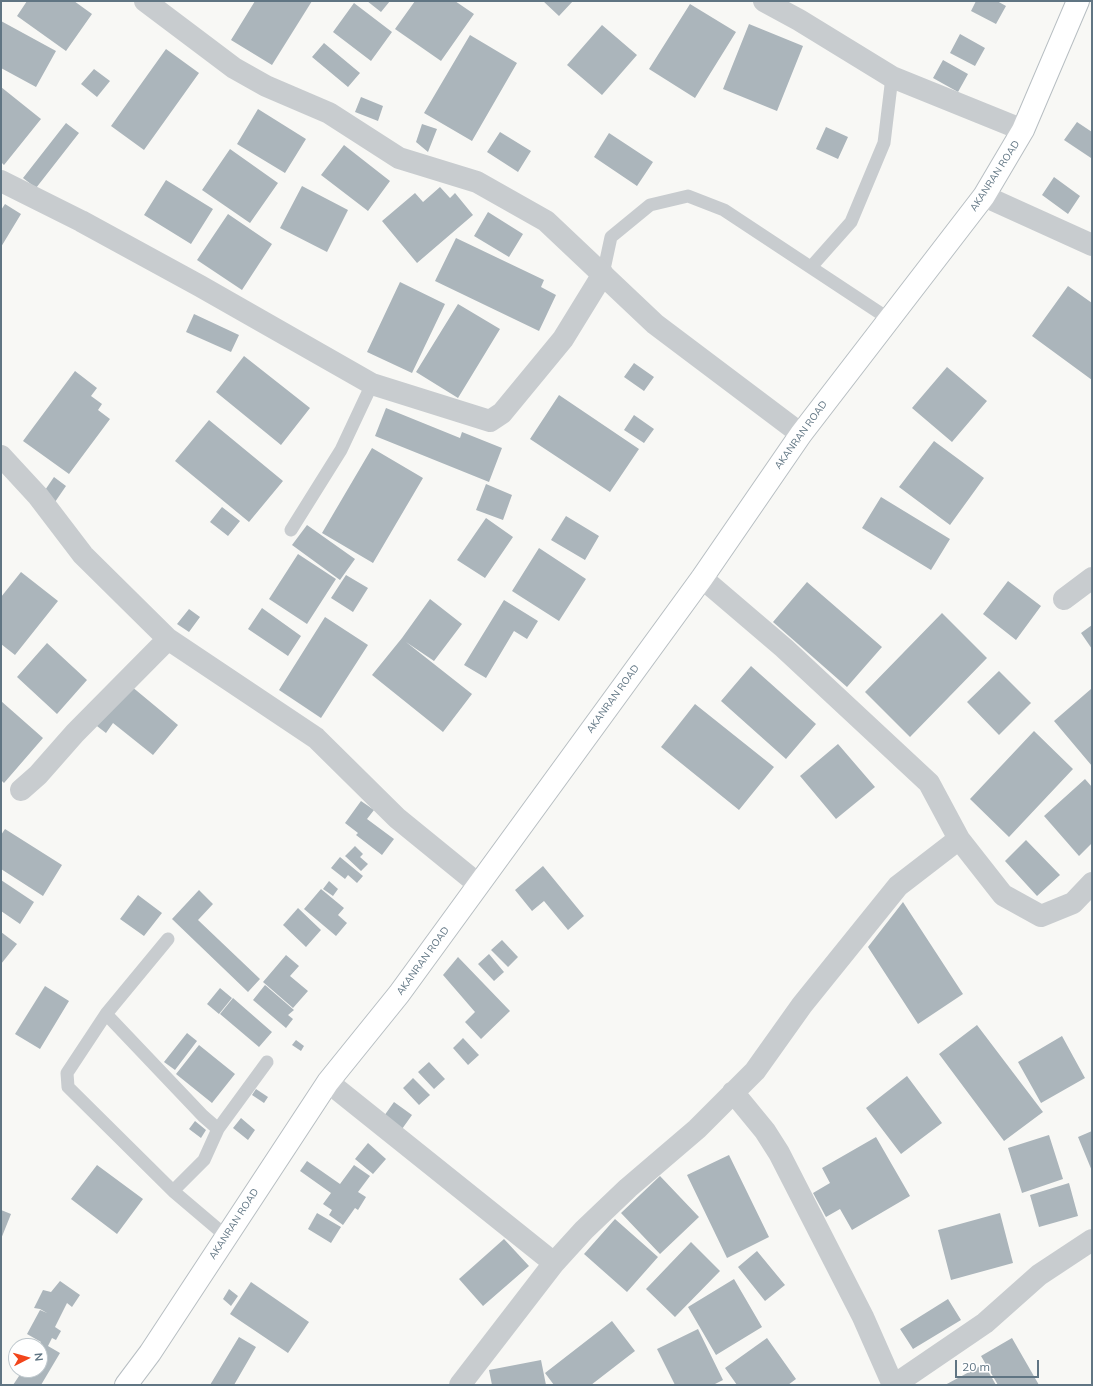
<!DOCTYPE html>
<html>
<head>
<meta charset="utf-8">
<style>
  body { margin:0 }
  #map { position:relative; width:1093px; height:1386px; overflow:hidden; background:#f8f8f5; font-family:Mulish,sans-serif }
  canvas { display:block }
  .frame { position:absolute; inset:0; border:2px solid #607583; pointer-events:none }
  .north { position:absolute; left:8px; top:1338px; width:40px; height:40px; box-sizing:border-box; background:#fff; border:1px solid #bfc8cd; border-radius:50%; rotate:84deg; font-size:11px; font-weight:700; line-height:16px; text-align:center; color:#607583 }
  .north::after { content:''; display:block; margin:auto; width:14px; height:18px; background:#f2451b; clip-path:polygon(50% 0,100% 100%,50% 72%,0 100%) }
  .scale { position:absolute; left:955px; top:1360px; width:84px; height:18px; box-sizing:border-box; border:2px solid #607583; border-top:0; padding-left:5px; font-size:12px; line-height:14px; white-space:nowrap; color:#607583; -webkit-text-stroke:3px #fff; paint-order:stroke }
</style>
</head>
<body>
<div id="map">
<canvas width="1093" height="1386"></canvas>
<div class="frame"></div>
<div class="north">N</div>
<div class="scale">20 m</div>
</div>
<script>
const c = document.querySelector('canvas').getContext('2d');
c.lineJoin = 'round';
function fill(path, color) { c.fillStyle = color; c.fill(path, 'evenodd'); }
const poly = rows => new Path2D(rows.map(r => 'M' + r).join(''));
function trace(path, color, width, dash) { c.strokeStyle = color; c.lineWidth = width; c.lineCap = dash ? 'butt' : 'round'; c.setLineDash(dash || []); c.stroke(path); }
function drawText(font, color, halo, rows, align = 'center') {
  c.font = font + ' Mulish,sans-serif'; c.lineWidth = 4; c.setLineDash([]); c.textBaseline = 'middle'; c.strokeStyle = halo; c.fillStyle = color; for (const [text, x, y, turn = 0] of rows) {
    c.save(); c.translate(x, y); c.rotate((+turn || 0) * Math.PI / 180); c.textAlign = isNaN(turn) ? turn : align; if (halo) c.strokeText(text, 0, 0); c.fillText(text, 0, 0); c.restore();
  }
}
fill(poly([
  [27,1,74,1,92,14,66,51,17,16],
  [255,1,312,1,272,65,231,40],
  [367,1,390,1,381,12],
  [415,1,455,1,474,14,441,61,395,29],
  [543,1,573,1,559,16],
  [976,1,997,1,1006,6,996,24,971,11],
  [354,3,392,32,371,61,333,32],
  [690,4,736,32,695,98,649,69],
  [1,21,56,51,36,87,1,68],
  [749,24,803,46,777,111,723,89],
  [602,25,637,55,602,95,567,65],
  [960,34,985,48,975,66,950,53],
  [470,35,517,63,472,141,424,113],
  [324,43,360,73,348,87,312,57],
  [166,49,199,73,144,150,111,126],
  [943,60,968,74,958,92,933,78],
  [94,69,110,81,97,97,81,84],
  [1,87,41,119,4,165,1,162],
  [361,97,383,106,378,121,355,112],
  [258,109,306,139,285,173,237,144],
  [1077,122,1092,132,1091,158,1064,140],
  [66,123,79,133,36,188,23,178],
  [422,124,437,129,428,152,416,142],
  [826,127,848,137,838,159,816,149],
  [500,132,531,151,518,172,487,152],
  [609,133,653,162,637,186,594,157],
  [344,145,390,181,368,211,321,175],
  [230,149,278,183,250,223,202,190],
  [1054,177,1080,196,1068,214,1042,195],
  [166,180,213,209,191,244,144,215],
  [302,186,348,210,327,252,280,228],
  [440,187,450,198,455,193,473,215,417,263,382,221,415,193,423,202],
  [5,204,21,214,1,247,1,210],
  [488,212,523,234,509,257,474,236],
  [228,214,272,244,242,290,197,260],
  [456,238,544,280,541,287,556,295,539,331,435,281],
  [400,282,445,304,412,373,367,352],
  [1068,286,1092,303,1092,380,1032,336],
  [458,304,500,329,458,398,416,372],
  [194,314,239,335,231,352,186,332],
  [244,356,310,408,281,445,216,392],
  [634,363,654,377,644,391,624,377],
  [947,367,987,401,952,442,912,408],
  [75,371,97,388,91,396,102,404,98,410,110,419,69,474,23,441],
  [559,395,639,449,610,492,530,439],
  [386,408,460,438,462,432,502,448,489,482,375,436],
  [634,415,654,429,644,443,624,430],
  [209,420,283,481,249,522,175,461],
  [934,441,984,478,950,525,899,487],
  [372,448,423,478,373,563,322,533],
  [54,477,66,486,55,502,43,493],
  [486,484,512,495,503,520,476,510],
  [881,497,950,539,931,570,862,528],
  [222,507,240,521,228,536,210,522],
  [566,516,599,536,585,560,551,540],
  [486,518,513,537,485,578,457,560],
  [307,525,355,559,340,580,292,545],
  [539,548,586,579,559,621,512,591],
  [298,554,336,579,307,624,269,599],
  [21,572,58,601,15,655,1,644,1,597],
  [346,575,368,588,353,612,331,598],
  [1008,581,1041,606,1016,640,983,614],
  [807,582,882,647,847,687,773,622],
  [430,599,462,624,434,661,406,642,472,694,443,732,372,675,402,638],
  [504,600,538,621,527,639,514,631,486,678,464,665],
  [262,608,301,636,288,656,248,629],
  [189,609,200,617,189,632,177,624],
  [942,613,987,658,910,737,865,692],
  [325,617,368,645,321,718,279,690],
  [1092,625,1092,649,1081,633],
  [47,643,87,680,57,714,17,677],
  [751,666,816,724,786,759,721,701],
  [999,671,1031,703,999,735,967,702],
  [131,686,178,725,153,755,113,723,106,733,93,723],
  [1091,689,1092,690,1092,766,1054,721],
  [1,701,43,738,4,783,1,780],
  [695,704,774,767,739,810,661,747],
  [1034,731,1073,769,1009,837,970,799],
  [838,744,875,787,836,819,800,776],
  [1085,779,1092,787,1092,843,1079,856,1044,816],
  [361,801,374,810,367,819,394,839,382,855,356,835,358,833,345,823],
  [5,829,62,865,43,896,1,869,1,835],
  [1026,840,1060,875,1037,896,1005,861],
  [355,846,363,854,360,857,368,864,361,871,345,856],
  [340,857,363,876,357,883,348,875,345,879,331,868],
  [543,866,584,916,568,930,544,901,532,911,515,890],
  [1,880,34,902,20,924,1,911],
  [329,881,338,889,333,896,323,889],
  [321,889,344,908,338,915,347,923,336,936,304,909],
  [199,890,213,904,198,920,260,979,248,992,172,919],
  [138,895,162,913,144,936,120,919],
  [903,902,963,994,918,1024,868,947],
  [298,908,321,930,306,947,283,925],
  [1,932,17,944,1,964],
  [502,940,518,957,508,967,491,950],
  [489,954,504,972,494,981,478,964],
  [286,955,299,966,290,976,308,991,293,1008,263,982],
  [458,957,510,1011,481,1039,465,1022,475,1012,443,975],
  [265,985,294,1010,288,1015,293,1019,286,1028,253,1000],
  [45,986,69,1001,40,1049,15,1034],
  [220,988,232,998,219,1014,207,1004],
  [233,998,272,1032,259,1047,220,1014],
  [977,1025,1043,1112,1004,1141,939,1054],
  [187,1033,197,1041,175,1070,164,1062],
  [1062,1036,1085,1078,1041,1103,1018,1062],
  [463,1038,479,1055,468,1065,453,1048],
  [296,1040,304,1046,301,1051,292,1045],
  [199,1045,235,1074,212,1103,176,1074],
  [429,1062,445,1079,434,1089,418,1072],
  [907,1076,942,1123,901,1154,866,1108],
  [413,1078,430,1095,419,1105,403,1088],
  [256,1089,268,1097,264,1103,252,1095],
  [394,1102,412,1115,402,1129,384,1116],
  [241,1118,255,1130,248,1140,233,1128],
  [195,1121,206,1130,201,1138,189,1129],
  [1092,1131,1092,1171,1078,1137],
  [1049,1135,1063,1179,1022,1193,1008,1148],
  [876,1137,910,1196,852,1230,840,1209,826,1217,813,1193,830,1183,822,1168],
  [368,1143,386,1159,373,1174,355,1159],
  [729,1155,769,1237,727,1258,687,1175],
  [307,1161,340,1184,354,1165,370,1176,358,1192,366,1197,358,1210,355,1208,343,1225,329,1215,332,1210,323,1204,331,1193,300,1171],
  [97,1165,143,1199,117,1234,71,1199],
  [660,1176,699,1217,660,1254,621,1213],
  [1069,1183,1078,1216,1039,1227,1030,1195],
  [1,1210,11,1214,1,1239],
  [317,1213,341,1227,331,1243,308,1229],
  [1000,1213,1013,1263,951,1280,938,1230],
  [615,1219,658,1257,627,1292,584,1254],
  [504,1239,529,1266,483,1306,459,1279],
  [691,1242,720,1271,675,1317,646,1289],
  [757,1251,785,1285,765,1301,738,1267],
  [734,1279,762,1327,716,1355,688,1307],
  [60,1281,80,1295,72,1307,67,1303,55,1327,61,1331,56,1340,52,1338,48,1346,60,1353,41,1385,13,1385,23,1370,40,1370,40,1346,38,1346,41,1342,27,1334,40,1310,47,1313,40,1309,34,1308,43,1290,51,1292],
  [251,1282,309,1322,288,1353,230,1314],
  [229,1289,238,1296,231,1306,223,1299],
  [948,1299,961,1320,913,1349,900,1329],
  [612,1321,635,1351,591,1385,554,1385,545,1373],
  [698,1329,723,1380,713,1385,675,1385,657,1349],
  [239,1337,256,1347,234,1385,210,1385],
  [767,1338,796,1379,788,1385,737,1385,725,1368],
  [1012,1338,1039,1385,998,1385,981,1356],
  [541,1360,546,1385,492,1385,489,1370],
  [984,1364,996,1385,945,1385]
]), '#abb5bb');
const secondary = poly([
  [126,1385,150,1353,328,1082,399,994,702,578,801,434,984,196,1023,130,1078,1]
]);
trace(secondary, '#b7bec2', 24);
trace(poly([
  [811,267,851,222,884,143,892,77],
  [603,274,611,237,650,205,688,196,724,210,889,319],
  [291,530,341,450,372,384],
  [168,939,106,1014,67,1073,68,1087,173,1191,226,1236],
  [106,1014,203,1116,218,1129,204,1160,173,1191],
  [218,1129,267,1062]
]), '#c8cccf', 13);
trace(poly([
  [145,1,234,68,266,86,329,113,399,158,477,182,546,221,655,324,801,434],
  [764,1,799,20,892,77,1023,130],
  [1,181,81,221,200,286,372,384,490,421,502,413,563,339,603,274],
  [984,196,1092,245],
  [1,456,38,496,83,555,168,639,316,738,397,818,478,884],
  [702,578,784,648,929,783,959,839,1003,895,1041,916,1073,903,1092,883],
  [1064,599,1092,578],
  [21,790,38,775,75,733,168,639],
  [328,1082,554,1263],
  [733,1092,765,1131,779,1153,863,1317,893,1385],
  [460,1385,554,1263,584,1230,628,1188,697,1129,755,1071,802,1005,898,886,959,839],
  [894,1385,985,1323,1039,1275,1092,1240]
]), '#c8cccf', 22);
trace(secondary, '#fff', 22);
drawText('10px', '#607583', '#fff', [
  ["AKANRAN ROAD",995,176,-57],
  ["AKANRAN ROAD",801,435,-54],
  ["AKANRAN ROAD",613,699,-54],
  ["AKANRAN ROAD",423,961,-54],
  ["AKANRAN ROAD",234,1224,-57]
]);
</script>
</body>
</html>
